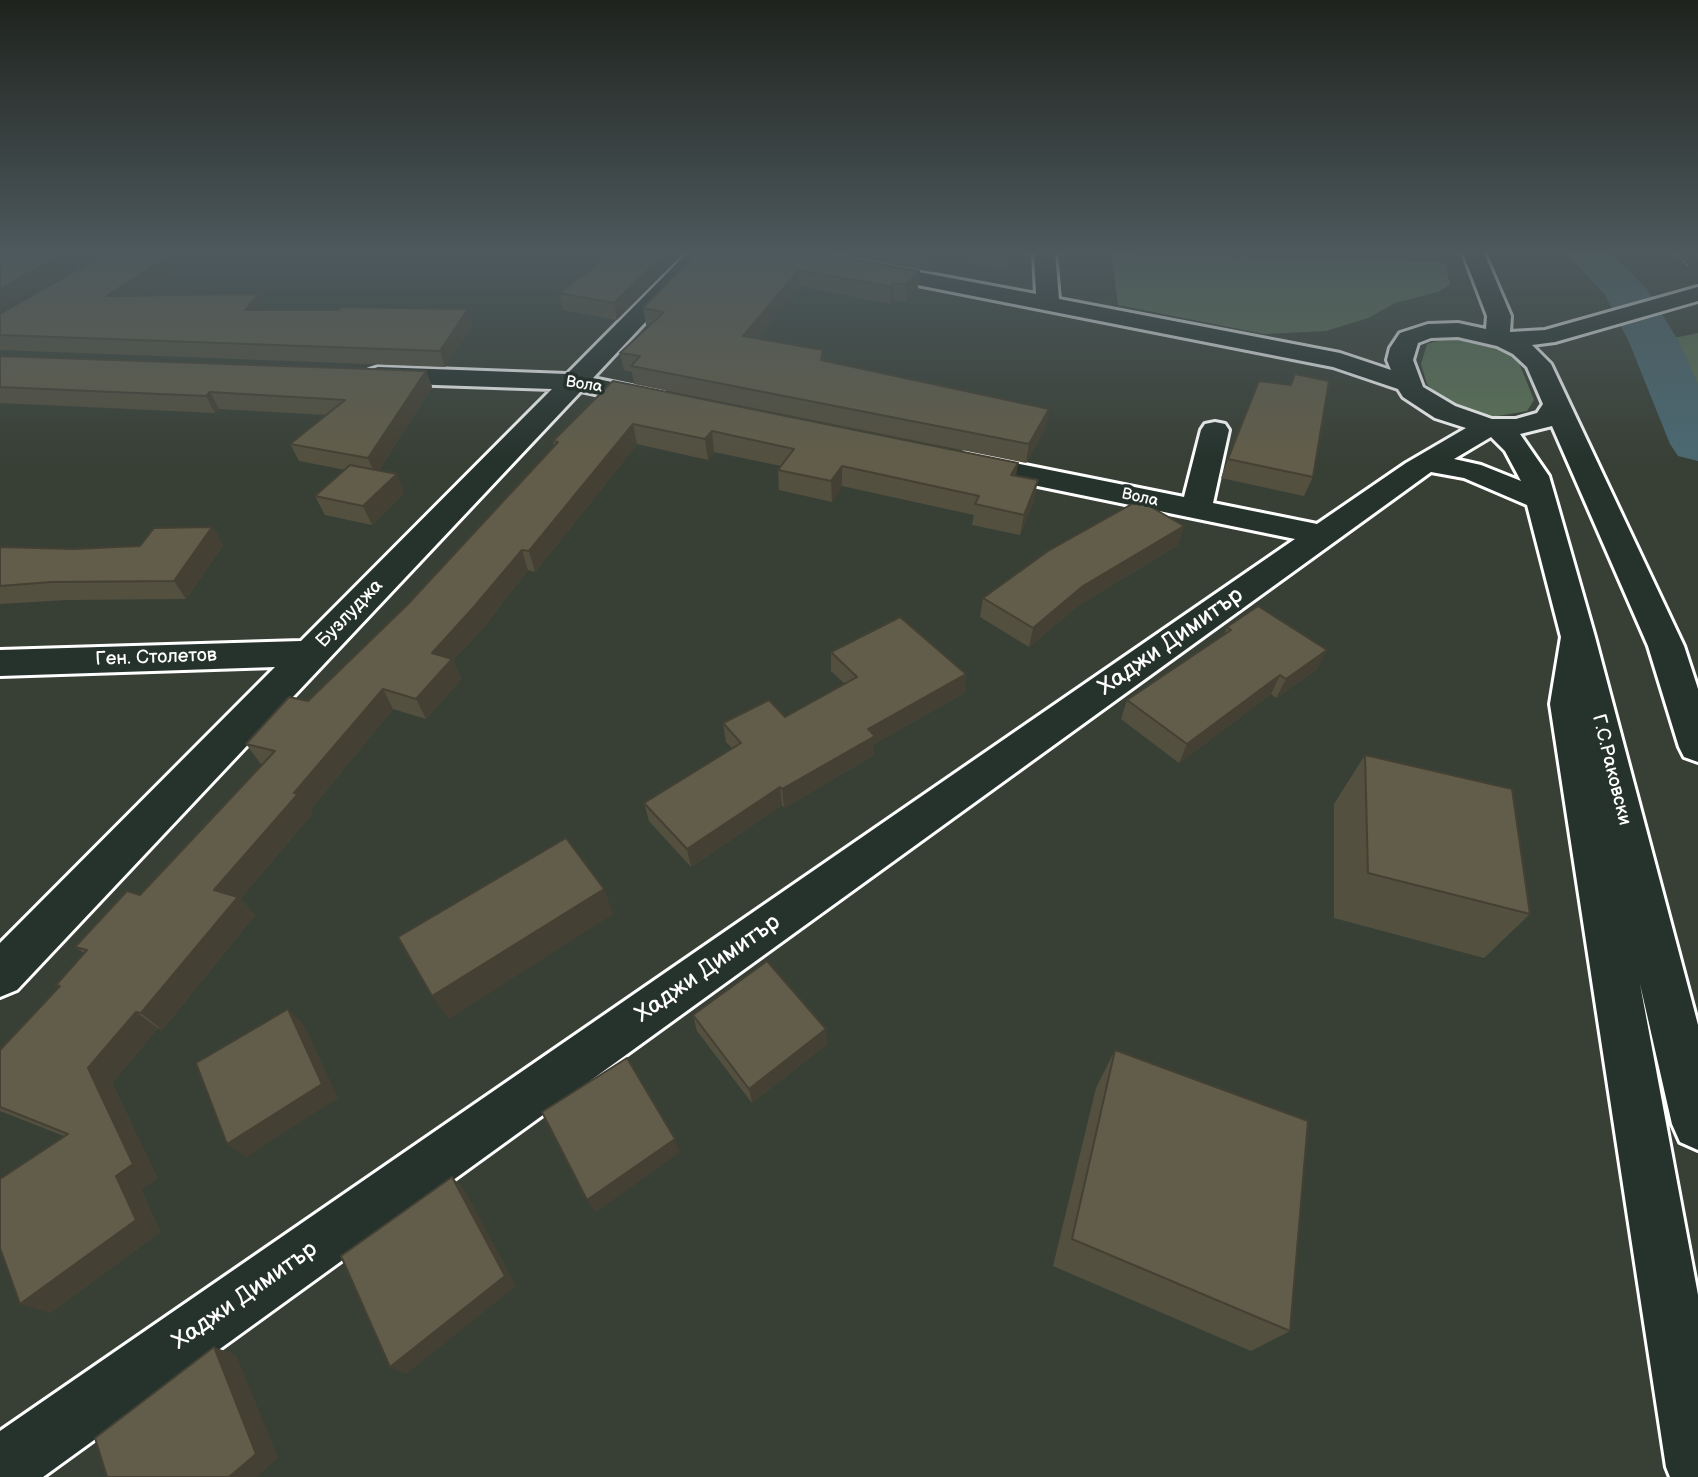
<!DOCTYPE html>
<html>
<head>
<meta charset="utf-8">
<style>
  body { margin:0 }
  canvas { display:block; background:#384036 }
</style>
</head>
<body>
<canvas width="1698" height="1477"></canvas>
<script>
const c = document.querySelector('canvas').getContext('2d');
c.lineJoin = 'round';
function fill(path, color) { c.fillStyle = color; c.fill(path, 'evenodd'); }
const poly = rows => new Path2D(rows.map(r => 'M' + r).join(''));
function trace(path, color, width, dash) { c.strokeStyle = color; c.lineWidth = width; c.lineCap = dash ? 'butt' : 'round'; c.setLineDash(dash || []); c.stroke(path); }
function drawText(font, color, halo, rows, align = 'center') {
  c.font = font + ' "Balsamiq Sans",sans-serif'; c.lineWidth = 7; c.setLineDash([]); c.textBaseline = 'middle'; c.strokeStyle = halo; c.fillStyle = color; for (const [text, x, y, turn = 0] of rows) {
    c.save(); c.translate(x, y); c.rotate((+turn || 0) * Math.PI / 180); c.textAlign = isNaN(turn) ? turn : align; if (halo) c.strokeText(text, 0, 0); c.fillText(text, 0, 0); c.restore();
  }
}
fill(poly([
  [1111,253,1445,262,1450,285,1438,292,1395,303,1368,318,1326,331,1264,334,1118,305],
  [1698,333,1698,444,1654,342],
  [1444,339,1487,342,1506,351,1519,363,1534,400,1527,411,1492,417,1456,406,1437,395,1427,384,1421,364,1427,344]
]), '#5b7256');
fill(poly([
  [1566,253,1611,253,1647,289,1679,342,1698,384,1698,461,1678,456,1670,444,1629,342,1605,295,1566,253]
]), '#4b6871');
const minor = poly([
  [687,253,710,253,593,378,664,393,668,399,664,405,655,407,581,391,17,990,0,997,0,943,275,667,0,676,0,650,301,641,552,389,378,383,369,380,365,375,369,370,378,367,567,374,687,253],
  [775,253,817,253,1036,294,1034,253,1055,253,1059,299,1340,353,1391,370,1387,360,1390,348,1400,333,1428,324,1458,323,1486,329,1487,316,1463,253,1484,253,1511,316,1510,332,1545,330,1698,287,1698,301,1555,342,1532,345,1551,364,1684,646,1698,689,1698,762,1684,757,1679,747,1648,646,1552,426,1520,434,1549,476,1556,500,1595,637,1698,1025,1698,1150,1680,1142,1672,1124,1640,984,1698,1295,1698,1477,1670,1477,1666,1467,1550,704,1561,637,1527,505,1464,478,1431,472,43,1477,0,1477,0,1431,1295,539,965,471,955,468,951,462,955,456,965,453,1184,497,1201,430,1205,424,1215,422,1225,424,1229,430,1213,503,1317,524,1406,463,1466,428,1435,418,1403,397,1398,389,1333,367,786,259,778,258,775,253],
  [1458,337,1497,346,1513,354,1527,367,1543,404,1537,413,1516,419,1492,419,1455,406,1423,387,1413,360,1418,343,1431,338,1458,337],
  [1491,437,1505,451,1521,481,1481,465,1454,459,1491,437]
]);
trace(minor, '#fff', 6);
trace(poly([
  [1673,253,1690,267]
]), '#fff', 2.5, [1, 3.5]);
fill(minor, '#26332d');
fill(poly([
  [202,253,139,296,266,310,468,309,472,325,445,367,0,350,0,314],
  [612,253,617,320,563,310,559,293],
  [820,253,918,288,906,302,894,300,890,304,800,286,757,338,823,350,823,361,1046,427,1026,463,634,384,632,372,624,370,620,353,649,326,646,325,643,308],
  [829,253,948,253,932,272],
  [968,253,1008,253,1006,270,967,263],
  [0,356,426,371,432,387,378,471,404,493,372,525,325,515,315,496,346,470,299,461,290,444,326,415,219,409,215,413,0,403],
  [613,381,1016,476,1034,500,1020,535,972,525,974,515,842,486,832,502,779,490,778,470,781,466,714,452,708,460,637,444,535,572,528,570,482,629,453,660,461,679,426,719,393,709,310,810,312,814,240,899,255,915,162,1030,158,1028,112,1083,157,1178,141,1190,160,1232,50,1313,64,1136,0,1111,0,1050,59,987,56,985,84,953,75,947,140,895,262,764,261,764,246,744,308,701,408,604,554,446,553,441],
  [1291,385,1313,477,1304,496,1221,478,1228,459],
  [212,527,223,545,186,599,66,600,0,604,0,547,74,549,140,546],
  [1178,545,1079,605,1029,647,980,617,983,598],
  [1227,627,1317,669,1276,698,1271,694,1179,763,1121,719,1127,700,1224,635],
  [831,652,966,674,964,693,874,744,874,755,784,808,782,805,691,867,649,821,644,803,732,748,726,742,723,723,785,717,845,684,831,671],
  [1365,755,1530,914,1484,958,1334,918,1334,804],
  [693,1015,827,1044,752,1103,697,1031],
  [1115,1050,1290,1331,1251,1351,1053,1266,1096,1088]
]), '#535040');
fill(poly([
  [64,253,99,253,0,310,0,289],
  [172,253,202,253,116,311,107,296],
  [665,253,684,253,617,320,614,303],
  [935,253,948,253,932,272,933,256],
  [799,270,800,286,744,353,743,336],
  [919,271,918,288,906,302,906,285],
  [894,283,894,300,890,304,891,287],
  [259,294,266,310,245,310],
  [468,309,472,325,445,367,440,351],
  [426,371,432,387,375,475,368,458],
  [210,392,219,409,215,413,206,396],
  [1049,409,1046,427,1026,463,1029,444],
  [633,424,637,444,535,572,529,551],
  [712,431,714,452,708,460,705,439],
  [1018,463,1015,484,1011,475],
  [842,466,842,486,832,502,831,481],
  [397,474,404,493,372,525,363,506],
  [1038,480,1034,500,1020,535,1024,515],
  [1184,526,1178,545,1079,605,1029,647,1033,628,1083,586],
  [212,527,223,545,186,599,174,581],
  [522,550,528,570,482,629,453,660,461,679,426,719,416,699,432,653],
  [1327,650,1317,669,1276,698,1286,679],
  [966,674,964,693,874,744,874,755,784,808,782,789,868,729],
  [1280,675,1271,694,1179,763,1187,744],
  [383,689,393,709,310,810,312,814,240,899,255,915,162,1030,141,1013,214,890,294,793],
  [780,787,782,805,691,867,687,849],
  [604,889,613,914,449,1019,432,996],
  [288,1009,304,1025,338,1098,246,1157,227,1144],
  [136,1012,158,1028,112,1083,157,1178,141,1190,160,1232,50,1313,20,1304,116,1176,88,1068],
  [826,1029,827,1044,752,1103,749,1089],
  [675,1139,680,1152,596,1212,587,1200],
  [452,1177,464,1189,516,1286,406,1374,390,1367],
  [214,1347,236,1355,278,1458,256,1477,229,1477]
]), '#444134');
const building = poly([
  [0,253,64,253,0,289,0,253],
  [107,253,172,253,107,296,259,294,245,310,339,310,341,307,468,309,440,351,0,335,0,314,107,253],
  [612,253,665,253,614,303,559,293,612,253],
  [697,253,820,253,919,271,906,285,894,283,891,287,799,270,743,336,823,350,821,360,1049,409,1029,444,631,366,640,356,620,353,664,312,643,308,697,253],
  [916,253,935,253,933,256,916,253],
  [0,356,426,371,368,458,290,444,345,400,210,392,206,396,0,387,0,356],
  [1295,374,1329,381,1313,477,1228,459,1259,381,1291,385,1295,374],
  [613,381,1018,463,1011,475,1038,480,1024,515,975,504,979,496,842,466,831,481,778,470,794,449,712,431,705,439,633,424,529,551,522,550,473,608,432,653,452,659,416,699,383,689,294,793,298,794,214,890,238,897,141,1013,136,1012,88,1068,133,1164,116,1176,136,1220,20,1304,0,1248,0,1179,68,1134,0,1107,0,1050,60,986,56,985,87,950,75,947,127,891,140,895,275,751,246,744,289,697,308,701,408,604,558,442,553,441,613,381],
  [350,465,397,474,363,506,315,496,350,465],
  [1139,500,1184,526,1083,586,1033,628,983,598,1048,551,1139,500],
  [212,527,174,581,51,582,0,586,0,547,74,549,140,546,154,528,212,527],
  [1258,606,1327,650,1286,679,1280,675,1187,744,1127,700,1231,630,1227,627,1258,606],
  [900,617,966,674,868,729,875,736,782,789,780,787,687,849,644,803,741,743,723,723,769,700,785,717,857,677,831,652,900,617],
  [1365,755,1512,789,1530,914,1368,873,1365,755],
  [566,838,604,889,432,996,398,937,566,838],
  [767,961,826,1029,749,1089,693,1015,767,961],
  [288,1009,322,1084,227,1144,196,1063,288,1009],
  [1115,1050,1308,1121,1290,1331,1072,1239,1115,1050],
  [627,1058,675,1139,587,1200,542,1112,627,1058],
  [452,1177,505,1276,390,1367,341,1256,452,1177],
  [214,1347,256,1454,229,1477,107,1477,95,1438,214,1347]
]);
fill(building, '#615d4a');
trace(building, '#444134', 2);
const sky = c.createLinearGradient(0, 0, 0, 459);
sky.addColorStop(0, '#1f231e');
sky.addColorStop(0.55, '#4d595d');
sky.addColorStop(1, '#4d595d00');
c.fillStyle = sky;
c.fillRect(0, 0, 1698, 459);
drawText('16px', '#fff', '#26332d', [
  ["Вола",584,385,9],
  ["Вола",1140,498,12]
]);
drawText('19px', '#fff', '#26332d', [
  ["Бузлуджа",350,614,-46],
  ["Ген. Столетов",156,658,-2],
  ["Г.С.Раковски",1611,770,76]
]);
drawText('23px', '#fff', '#26332d', [
  ["Хаджи Димитър",1171,642,-35],
  ["Хаджи Димитър",708,969,-35],
  ["Хаджи Димитър",245,1296,-35]
]);
</script>
</body>
</html>
